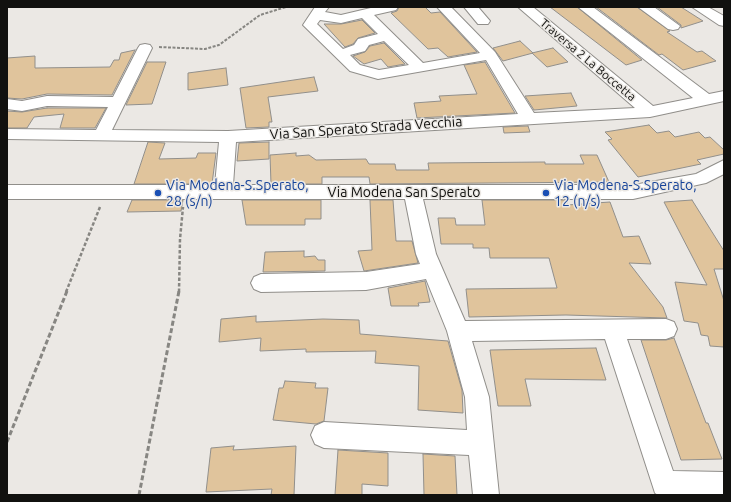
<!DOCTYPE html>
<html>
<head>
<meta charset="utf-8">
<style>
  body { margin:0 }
  #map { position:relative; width:731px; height:502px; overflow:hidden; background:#ebe8e4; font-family:Ubuntu,sans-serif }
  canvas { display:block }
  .frame { position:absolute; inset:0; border:8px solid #11110f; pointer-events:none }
</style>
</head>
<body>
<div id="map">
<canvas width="731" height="502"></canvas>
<div class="frame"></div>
</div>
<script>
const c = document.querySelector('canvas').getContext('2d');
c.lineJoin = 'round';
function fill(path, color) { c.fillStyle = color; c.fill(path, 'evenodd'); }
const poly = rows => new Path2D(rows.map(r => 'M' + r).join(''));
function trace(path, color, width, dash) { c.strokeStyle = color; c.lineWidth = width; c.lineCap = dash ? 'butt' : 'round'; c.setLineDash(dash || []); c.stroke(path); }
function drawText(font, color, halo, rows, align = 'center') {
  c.font = font + ' Ubuntu,sans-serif'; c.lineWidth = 3; c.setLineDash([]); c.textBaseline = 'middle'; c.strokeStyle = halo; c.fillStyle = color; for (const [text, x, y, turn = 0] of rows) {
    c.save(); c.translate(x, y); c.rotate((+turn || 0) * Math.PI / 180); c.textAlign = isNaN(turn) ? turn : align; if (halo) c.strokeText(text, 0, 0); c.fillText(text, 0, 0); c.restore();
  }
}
const building = poly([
  [399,7,425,7,431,13,440,12,477,52,448,57,438,48,428,49,391,13,397,11,399,7],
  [550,7,577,7,642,60,626,65,550,7],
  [596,7,637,7,670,31,667,32,697,52,702,51,716,61,683,70,662,54,659,55,596,7],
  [657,7,681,7,703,21,681,28,681,25,657,7],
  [362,20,375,33,358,38,353,44,345,47,324,24,341,24,362,20],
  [520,41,533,53,503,61,493,48,520,41],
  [384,43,405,64,388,67,381,59,364,64,353,56,365,52,370,46,384,43],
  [553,48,568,62,547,67,532,53,553,48],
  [135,50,112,95,47,94,22,99,7,98,7,58,35,56,35,68,110,67,114,60,119,60,121,53,135,50],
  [147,62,166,62,152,104,126,105,147,62],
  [485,62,515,113,417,118,414,103,441,101,439,96,477,94,464,65,485,62],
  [226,68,228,85,188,90,188,73,226,68],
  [314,77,318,91,268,97,272,122,269,122,269,127,246,128,240,88,314,77],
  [571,93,577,106,534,110,525,96,571,93],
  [47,108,106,108,95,128,60,128,64,114,34,117,27,128,7,128,7,111,22,112,47,108],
  [649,125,657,133,669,131,675,137,699,132,705,138,710,137,724,150,724,154,697,160,701,164,638,177,608,140,612,139,605,132,649,125],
  [528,126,530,132,504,133,503,127,528,126],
  [148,142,165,143,159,159,196,158,198,153,216,153,212,184,134,184,148,142],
  [269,142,269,159,237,161,239,143,269,142],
  [296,153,296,156,309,155,316,160,366,159,369,164,395,164,396,170,429,170,428,163,545,162,545,164,584,164,580,155,597,155,609,182,370,184,369,177,322,177,322,184,271,184,270,155,296,153],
  [132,200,183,200,181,211,127,212,132,200],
  [242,200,321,200,321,219,305,219,305,225,246,225,242,200],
  [370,200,393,200,396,241,412,241,418,263,364,271,358,251,372,250,370,200],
  [482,200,567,200,567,205,610,202,623,237,639,236,651,264,629,263,663,307,667,318,566,315,469,317,466,289,557,288,549,258,490,258,489,248,473,248,473,244,441,244,438,218,455,218,456,225,485,225,482,200],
  [692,200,724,251,724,269,714,269,724,301,724,347,710,346,708,336,701,335,698,323,684,321,675,282,707,285,664,202,692,200],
  [304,251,304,257,315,256,318,260,325,260,325,271,263,272,265,252,304,251],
  [425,281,430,302,418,303,419,306,391,306,388,288,425,281],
  [256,316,256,322,323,319,359,320,360,334,448,341,462,390,463,413,418,410,419,366,375,363,376,351,306,352,306,349,260,351,261,338,219,342,221,319,256,316],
  [674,338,706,423,708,423,722,459,681,460,641,340,666,340,674,338],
  [596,348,606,380,525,379,531,406,498,406,490,350,596,348],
  [285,381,316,383,315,388,328,388,324,421,316,424,273,420,279,388,283,388,285,381],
  [234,446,233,450,296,446,294,495,271,495,272,489,206,492,211,448,234,446],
  [338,450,388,453,388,486,362,484,362,495,335,495,338,450],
  [423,454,455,456,457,495,424,495,423,454]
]);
fill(building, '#e0c49c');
trace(building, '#918f8b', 1);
const minor = poly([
  [315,7,329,7,325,12,341,15,375,7,398,7,396,10,374,15,423,63,480,53,437,7,451,7,495,52,534,113,635,108,518,7,533,7,653,106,693,98,578,7,593,7,709,94,724,91,724,101,650,117,236,142,233,185,633,185,696,174,724,160,724,174,706,183,633,199,423,199,436,254,465,321,666,319,674,322,677,329,674,336,666,339,627,339,673,471,724,472,724,495,658,495,655,493,605,339,472,341,489,397,499,495,473,495,469,455,324,448,315,444,311,435,315,426,324,422,467,430,465,397,447,331,426,279,366,290,261,292,254,289,251,283,254,277,261,274,366,272,420,264,416,254,405,199,7,199,7,185,215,185,219,142,7,139,7,129,96,130,108,107,47,106,22,111,7,109,7,99,22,101,47,96,113,97,138,48,140,45,145,44,150,45,152,48,112,130,228,131,518,114,486,60,378,79,350,71,303,25,315,7],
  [362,18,378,34,358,39,354,45,343,49,317,24,320,20,341,23,362,18],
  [384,41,409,65,379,70,360,65,350,55,365,51,369,45,384,41],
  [464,7,478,7,490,21,488,24,478,24,464,7],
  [638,7,654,7,680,26,678,29,673,30,668,29,638,7],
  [692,7,708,7,724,16,724,26,719,25,692,7]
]);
trace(minor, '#908e8a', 2);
trace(poly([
  [159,47,205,49,219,45,260,15,286,7]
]), '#878682', 2, [3, 1.5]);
trace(poly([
  [66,292,100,207],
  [179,292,180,239,183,207]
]), '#878682', 2.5, [3.5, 2]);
trace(poly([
  [7,442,67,291],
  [139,495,179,291]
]), '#878682', 3, [5, 2.5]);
fill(minor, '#fff');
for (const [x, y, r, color] of [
  [158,193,4,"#1a4fb4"],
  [546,193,4,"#1a4fb4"]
]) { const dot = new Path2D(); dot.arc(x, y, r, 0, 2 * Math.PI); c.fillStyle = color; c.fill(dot); trace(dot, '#ebe8e4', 1.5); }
drawText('12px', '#11110f', '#ebe8e4', [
  ["Traversa 2 La Boccetta",588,60,40]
]);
drawText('14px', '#11110f', '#ebe8e4', [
  ["Via San Sperato Strada Vecchia",366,128,-4],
  ["Via Modena San Sperato",404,192]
]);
drawText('14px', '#164399', '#ebe8e4', [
  ["Via Modena-S.Sperato,",166,185],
  ["28 (s/n)",166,201],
  ["Via Modena-S.Sperato,",554,185],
  ["12 (n/s)",554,201]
], 'left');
</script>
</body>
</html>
